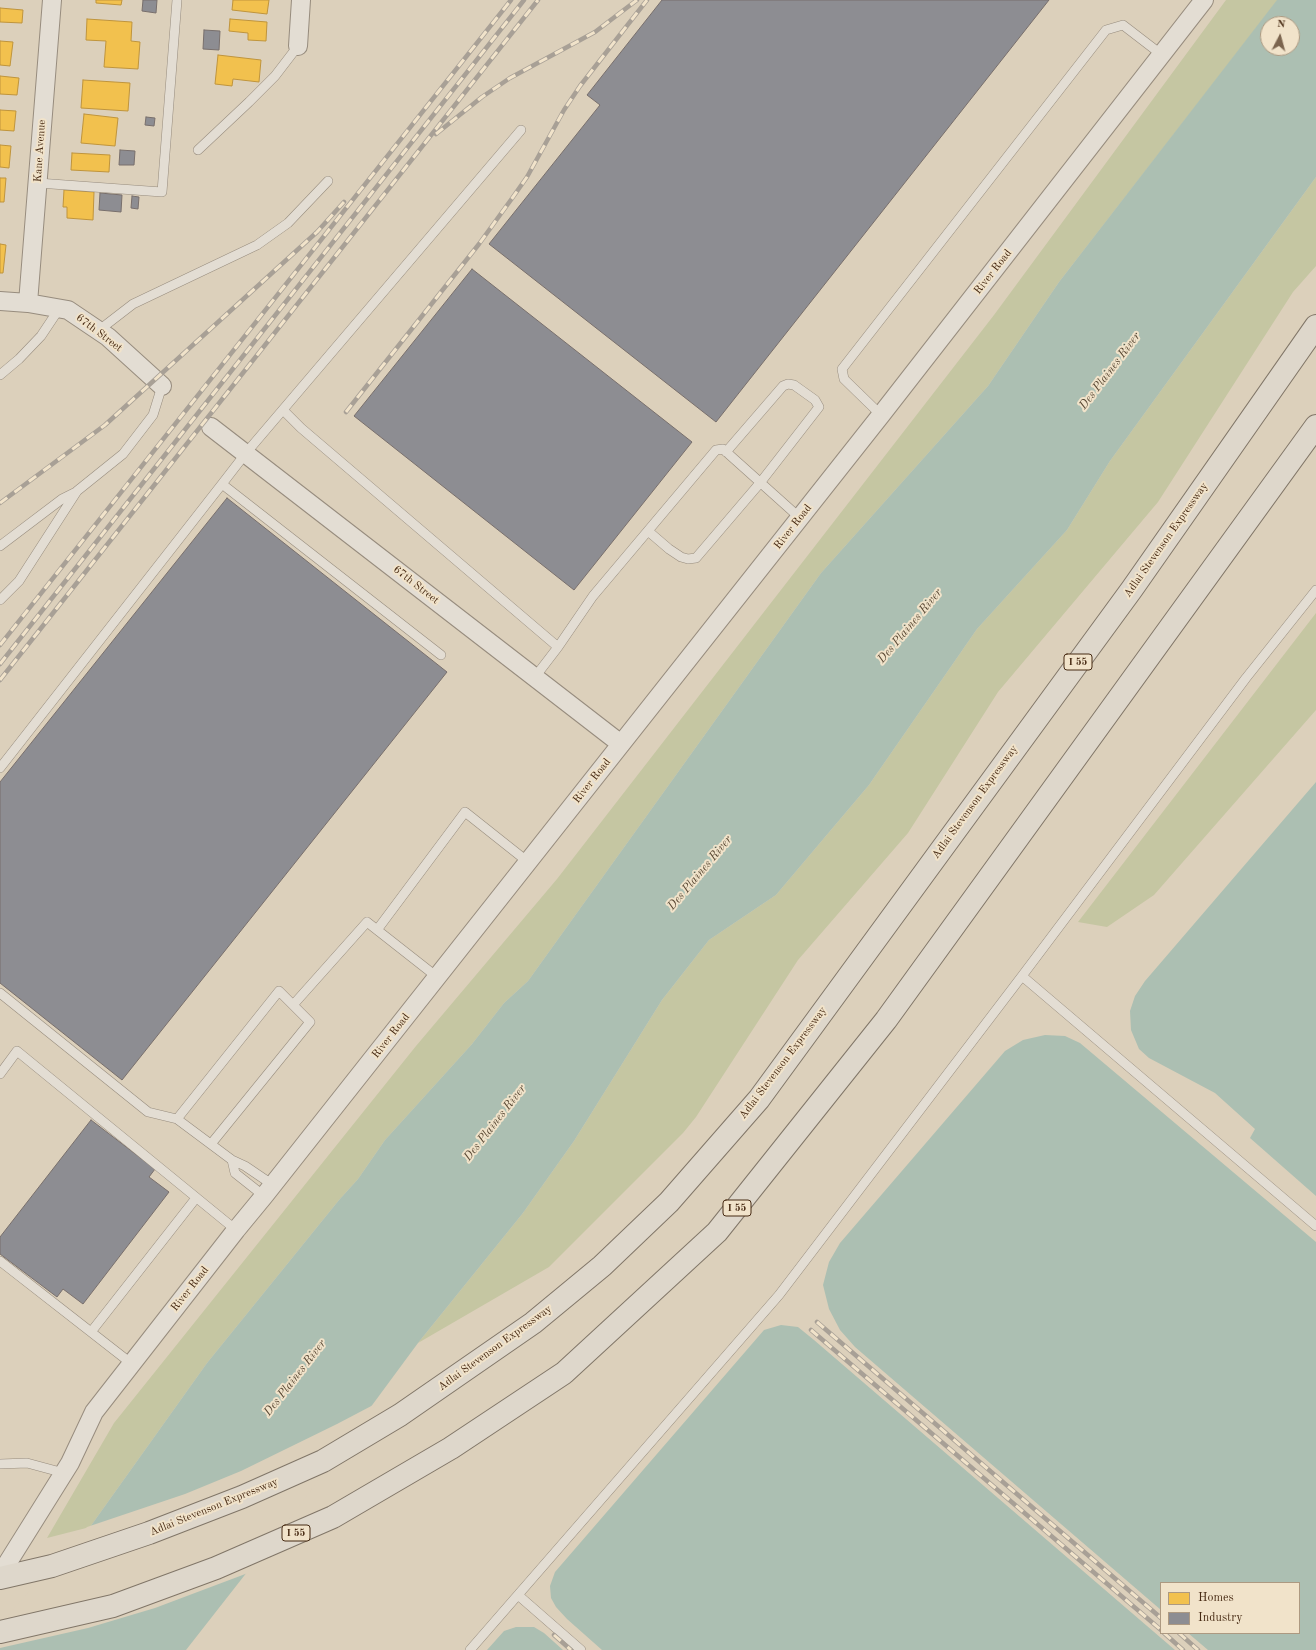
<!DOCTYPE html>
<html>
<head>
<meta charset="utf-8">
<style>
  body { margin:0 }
  #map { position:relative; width:1316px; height:1650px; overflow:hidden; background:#dcd0bb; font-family:"Old Standard TT",serif }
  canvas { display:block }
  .legend { position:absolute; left:1160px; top:1582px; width:140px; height:52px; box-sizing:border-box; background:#f1e3ca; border:1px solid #ad9981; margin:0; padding:5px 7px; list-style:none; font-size:12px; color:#472a13 }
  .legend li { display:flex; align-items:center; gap:8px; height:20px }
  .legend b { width:20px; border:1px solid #ad9981 }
  .north { position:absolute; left:1260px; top:16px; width:40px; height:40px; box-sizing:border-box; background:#f1e3ca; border:1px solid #ad9981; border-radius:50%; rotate:6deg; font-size:11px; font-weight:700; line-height:16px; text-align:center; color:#472a13 }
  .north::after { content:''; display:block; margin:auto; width:14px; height:18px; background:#7b644e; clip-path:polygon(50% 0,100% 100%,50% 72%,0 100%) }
</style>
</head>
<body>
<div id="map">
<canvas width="1316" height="1650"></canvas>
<ul class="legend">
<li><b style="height:11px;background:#f2c14e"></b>Homes</li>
<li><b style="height:11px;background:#8d8d92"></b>Industry</li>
</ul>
<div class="north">N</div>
</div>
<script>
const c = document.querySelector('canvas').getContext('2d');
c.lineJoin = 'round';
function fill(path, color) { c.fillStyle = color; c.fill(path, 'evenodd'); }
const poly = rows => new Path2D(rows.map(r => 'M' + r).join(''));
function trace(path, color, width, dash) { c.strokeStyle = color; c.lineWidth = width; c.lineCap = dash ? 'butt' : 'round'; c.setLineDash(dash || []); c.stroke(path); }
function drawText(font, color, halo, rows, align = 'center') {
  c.font = font + ' "Old Standard TT",serif'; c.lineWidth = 4; c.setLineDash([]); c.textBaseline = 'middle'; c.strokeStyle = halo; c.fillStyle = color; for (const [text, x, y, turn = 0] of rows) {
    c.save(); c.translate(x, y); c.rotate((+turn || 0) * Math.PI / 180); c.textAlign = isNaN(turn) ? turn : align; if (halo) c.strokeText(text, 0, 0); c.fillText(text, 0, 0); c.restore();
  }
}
fill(poly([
  [1226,0,1278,0,1059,282,988,386,821,573,528,981,504,1003,472,1044,385,1140,358,1179,339,1200,207,1363,90,1527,47,1538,114,1423,416,1046,557,879,994,315],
  [1316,177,1316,266,1293,292,1158,502,998,692,908,833,798,960,696,1117,683,1133,549,1267,418,1343,523,1213,574,1141,662,1000,709,940,776,895,869,785,977,629,1067,530,1110,461],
  [1316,613,1316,710,1154,895,1107,927,1078,922]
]), '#c5c6a2');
fill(poly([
  [1277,0,1316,0,1316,177,1110,461,1067,530,977,629,869,785,776,895,709,940,662,1000,574,1141,523,1213,418,1343,280,1530,186,1650,0,1650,0,1627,90,1527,207,1363,339,1200,358,1179,385,1140,472,1044,504,1003,528,981,821,573,988,386,1059,282],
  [1268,24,1292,24,1292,48,1268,48],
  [1316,782,1316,1196,1250,1138,1255,1129,1215,1093,1149,1058,1139,1049,1131,1030,1130,1011,1135,996,1145,981],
  [1045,1035,1065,1036,1080,1043,1316,1242,1316,1650,1208,1650,1188,1633,1299,1633,1299,1583,1161,1583,1161,1610,855,1347,840,1330,829,1309,823,1285,829,1262,840,1243,1005,1051,1023,1040],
  [781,1325,798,1327,814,1340,1175,1650,602,1650,567,1619,556,1607,551,1598,550,1586,555,1572,764,1330],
  [516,1627,534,1627,544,1633,563,1650,487,1650,504,1631]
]), '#acbfb2');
fill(poly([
  [377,1403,248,1573,155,1608,88,1628,0,1648,0,1624,87,1527,185,1494,241,1471,337,1424]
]), '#dcd0bb');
const homes = poly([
  [96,0,122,0,121,5,96,3,96,0],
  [233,0,269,0,267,14,232,10,233,0],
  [0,8,23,10,22,23,0,22,0,8],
  [87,19,132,22,131,41,140,42,138,69,104,67,106,41,86,40,87,19],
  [230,19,267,22,266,41,248,40,248,33,229,31,230,19],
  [0,41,13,42,10,66,0,65,0,41],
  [218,55,261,60,259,82,233,79,232,86,215,84,218,55],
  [0,76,19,78,17,95,0,94,0,76],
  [83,80,130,83,128,111,81,108,83,80],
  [0,110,16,111,14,131,0,130,0,110],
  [84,114,118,118,115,146,81,143,84,114],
  [0,145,11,146,9,168,0,167,0,145],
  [72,153,110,155,109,172,71,170,72,153],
  [0,178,6,178,4,202,0,202,0,178],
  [64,190,94,192,93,220,67,218,67,207,63,207,64,190],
  [0,244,6,245,3,273,0,273,0,244]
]);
fill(homes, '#f2c14e');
trace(homes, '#bf943c', 1);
const industry = poly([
  [143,0,157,0,156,13,142,11,143,0],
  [662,0,1049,0,716,422,489,244,600,105,587,95,662,0],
  [204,30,220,31,219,50,203,49,204,30],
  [146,117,155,118,154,126,145,125,146,117],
  [120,150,135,151,134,165,119,165,120,150],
  [100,193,122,195,121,212,99,210,100,193],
  [132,196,139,197,138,209,131,208,132,196],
  [472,269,692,442,574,590,354,416,472,269],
  [227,498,447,672,122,1080,0,983,0,782,227,498],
  [91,1120,155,1169,149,1177,169,1192,83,1304,63,1289,57,1297,0,1254,0,1237,91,1120]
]);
fill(industry, '#8d8d92');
trace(industry, '#786f6c', 1);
const lane = poly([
  [198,150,249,102,275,76,298,46],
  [38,183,162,192,177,0],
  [98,331,133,304,257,245,288,223,328,181],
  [0,375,19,359,41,336,59,309],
  [283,410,301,428,558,647,593,596,716,450,723,449,800,518],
  [881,415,844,379,842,369,1106,30,1123,25,1162,55],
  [222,484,246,453,521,130],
  [648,531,669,549,681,557,688,559,696,558,760,483,819,407,815,400,794,385,788,384,783,386,726,452],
  [0,546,62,499,76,492],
  [0,600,19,581,77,491,123,454,153,415,162,386],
  [535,677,558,647],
  [0,768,222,484,441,655],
  [377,930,465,812,528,862],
  [1022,976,1316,1226],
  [0,993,148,1112,177,1119,232,1160],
  [293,1005,367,922,437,977],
  [0,1074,17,1051,236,1230],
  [177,1119,279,991,310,1022,211,1144],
  [264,1196,235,1173,232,1160,245,1166,273,1185],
  [0,1261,132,1364],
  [91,1332,196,1198],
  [0,1464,27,1463,64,1473],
  [518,1595,581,1650],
  [470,1650,779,1295,1022,976,1246,678,1316,590]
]);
const street = poly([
  [298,46,301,0],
  [0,301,28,303,68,310,108,337,162,386],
  [28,303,52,0],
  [211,427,621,744],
  [0,1575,70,1463,94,1412,236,1230,264,1196,881,415,1204,0]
]);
const highway = poly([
  [0,1578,52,1566,149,1533,242,1497,323,1461,400,1415,533,1323,602,1266,669,1202,759,1099,1132,589,1316,326],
  [0,1632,113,1606,216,1568,333,1517,451,1448,564,1373,717,1232,886,1020,1316,426]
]);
trace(lane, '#978c7e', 10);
trace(street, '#978c7e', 20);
trace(highway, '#817668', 24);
trace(lane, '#e3ddd3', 9);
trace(street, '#e3ddd3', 18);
trace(highway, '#ded7cb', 22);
const rail = poly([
  [436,134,482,97,510,78,595,32,637,0],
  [346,412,479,244,513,197,527,177,564,110,580,86,647,0],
  [0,503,105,425,317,232,344,202],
  [0,645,511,0],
  [0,664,524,0],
  [0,680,538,0],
  [817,1322,1161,1618],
  [811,1330,1161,1630],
  [1164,1633,1183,1650],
  [1179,1633,1198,1650],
  [554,1635,571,1650]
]);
trace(rail, '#a8a096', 4.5);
trace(rail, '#f1e3ca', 3, [9]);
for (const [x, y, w] of [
  [1078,662,28],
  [737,1208,28],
  [296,1533,28]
]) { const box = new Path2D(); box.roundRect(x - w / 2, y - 8, w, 16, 3); c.fillStyle = '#f1e3ca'; c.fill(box); trace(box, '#472a13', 1); }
drawText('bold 10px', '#472a13', null, [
  ["I 55",1078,662],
  ["I 55",737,1208],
  ["I 55",296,1533]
]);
drawText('11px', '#472a13', '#f1e3ca', [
  ["Kane Avenue",40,151,-86],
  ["River Road",993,272,-52],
  ["67th Street",99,333,37],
  ["River Road",793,527,-52],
  ["Adlai Stevenson Expressway",1166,540,-55],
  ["67th Street",416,585,38],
  ["River Road",592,781,-52],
  ["Adlai Stevenson Expressway",975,802,-54],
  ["River Road",391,1036,-52],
  ["Adlai Stevenson Expressway",783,1063,-53],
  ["River Road",190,1289,-52],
  ["Adlai Stevenson Expressway",495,1348,-36],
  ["Adlai Stevenson Expressway",214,1507,-22]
]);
drawText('italic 12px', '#574632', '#f1e3ca', [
  ["Des Plaines River",1110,371,-53],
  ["Des Plaines River",910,626,-50],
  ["Des Plaines River",700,873,-50],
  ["Des Plaines River",495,1123,-52],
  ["Des Plaines River",295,1378,-52]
]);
</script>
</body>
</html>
